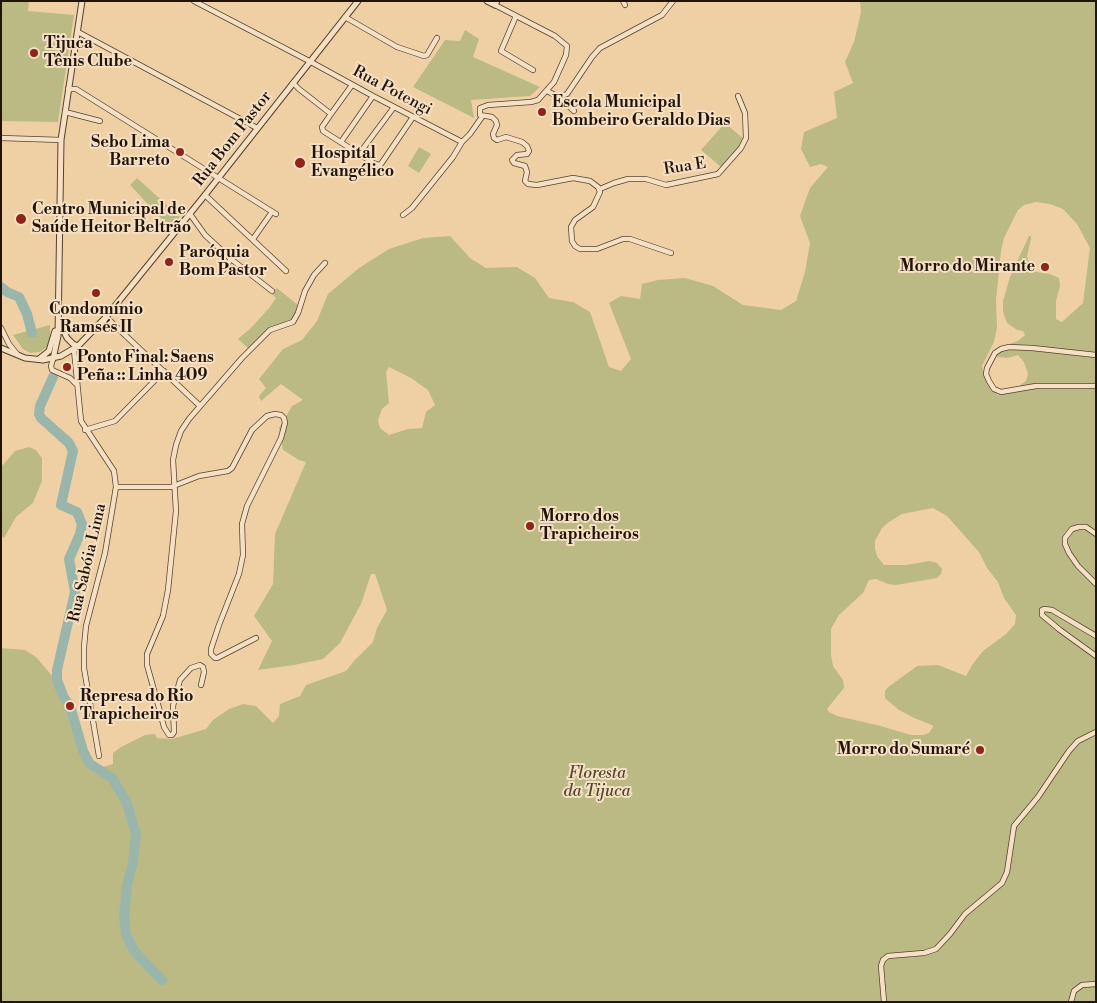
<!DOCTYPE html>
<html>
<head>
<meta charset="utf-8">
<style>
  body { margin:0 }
  #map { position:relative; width:1097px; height:1003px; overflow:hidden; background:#efd0a5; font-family:"Libre Bodoni",serif }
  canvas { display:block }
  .frame { position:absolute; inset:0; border:2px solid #221309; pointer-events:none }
</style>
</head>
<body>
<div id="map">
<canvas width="1097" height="1003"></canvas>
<div class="frame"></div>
</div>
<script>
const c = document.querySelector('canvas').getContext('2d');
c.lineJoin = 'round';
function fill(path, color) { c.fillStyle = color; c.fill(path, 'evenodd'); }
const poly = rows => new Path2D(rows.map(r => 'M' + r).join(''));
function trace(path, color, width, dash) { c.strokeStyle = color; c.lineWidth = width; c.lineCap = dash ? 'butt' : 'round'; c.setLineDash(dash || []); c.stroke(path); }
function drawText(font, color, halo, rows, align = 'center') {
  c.font = font + ' "Libre Bodoni",serif'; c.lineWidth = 4; c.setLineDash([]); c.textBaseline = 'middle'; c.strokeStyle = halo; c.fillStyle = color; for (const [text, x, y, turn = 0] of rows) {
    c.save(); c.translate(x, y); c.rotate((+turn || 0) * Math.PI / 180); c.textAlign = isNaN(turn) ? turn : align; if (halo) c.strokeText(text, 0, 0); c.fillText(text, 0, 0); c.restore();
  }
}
fill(poly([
  [1,1,29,1,28,11,74,15,58,122,1,121],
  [860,1,1096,1,1096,1002,1,1002,1,648,25,650,36,657,54,678,64,700,70,708,73,709,80,742,96,769,113,764,113,753,121,747,145,735,155,734,157,738,172,739,206,729,213,720,229,709,243,704,256,706,273,723,279,716,280,704,300,696,306,685,346,671,354,661,373,642,377,628,387,610,375,574,371,574,361,604,340,643,323,659,294,665,258,670,272,641,254,616,273,584,275,534,306,462,299,460,283,450,279,428,292,406,303,400,281,384,261,401,259,396,266,388,259,379,283,349,302,340,317,321,328,294,359,268,389,249,423,238,450,236,470,258,486,268,517,267,535,278,549,298,573,302,590,312,609,367,621,371,631,359,609,303,621,296,640,299,642,284,658,280,685,278,713,286,743,305,781,310,796,301,805,272,810,243,800,216,810,188,828,167,821,164,810,167,801,149,804,132,837,118,834,92,853,83,845,62,854,42,861,12],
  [1036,202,1050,204,1063,209,1077,224,1090,248,1083,303,1062,322,1056,319,1056,301,1060,286,1059,278,1050,274,1036,272,1030,267,1027,256,1031,239,1031,236,1029,236,1010,277,1003,301,1003,312,1007,323,1017,330,1023,331,1025,335,1018,341,1000,347,997,352,997,357,1008,358,1018,355,1024,362,1028,374,1026,381,1018,387,1009,393,998,395,987,383,982,366,994,342,997,328,996,300,1001,251,1004,238,1018,210,1024,205],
  [389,367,411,378,428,390,435,405,426,412,422,428,408,429,389,435,380,428,378,420,382,409,389,403,386,372],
  [933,508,947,516,979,552,987,568,998,582,1004,598,1016,615,1015,624,1006,634,983,651,972,665,966,676,938,665,917,666,887,688,885,691,885,698,899,710,914,718,932,725,933,727,929,733,923,735,911,735,877,725,837,716,829,712,827,709,844,688,843,680,833,666,831,655,831,629,839,615,863,593,869,580,876,579,888,584,896,585,937,578,941,574,942,569,937,563,929,561,906,565,884,565,877,556,875,549,875,541,882,528,889,522,902,514],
  [465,30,479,39,473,57,540,87,530,96,471,100,474,118,413,87,445,40,460,41],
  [725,123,745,140,721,167,701,150],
  [419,147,431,154,419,173,408,166],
  [137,178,180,217,170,228,130,185],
  [277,288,299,306,293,322,272,327,249,349,238,339,251,328,269,308,276,298,272,294],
  [50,325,50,341,47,347,40,352,30,353,23,349,13,335],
  [29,447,36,450,42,458,42,481,33,503,16,517,4,538,1,536,1,467,15,451]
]), '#bcba84');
trace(poly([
  [1,287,7,292,19,297,27,314,32,333],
  [53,377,40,406,39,414,41,418,69,443,73,451,61,505,77,512,82,524,80,534,69,559,75,592,57,670,57,680,64,698,70,706,83,751,90,764,112,778,127,803,136,835,133,862,127,886,124,916,126,935,135,952,162,980]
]), '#9ab6aa', 10);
const minor = poly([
  [194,1,311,62,373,96,462,142],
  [623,1,625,5],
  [495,5,555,36,567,46,566,55,554,82,538,100,531,102,488,105,480,108,480,115,492,117,496,121,497,125,493,134,494,138,497,140,506,137,522,142,527,146,529,151,527,154,517,155,512,160,514,163,525,166,527,172,525,181,528,184,537,185,573,178,590,181,598,187,600,192,593,207,575,220,571,227,572,241,575,246,580,249,597,249,623,239,630,239,671,253],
  [516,16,501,51,533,70],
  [345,17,397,47,424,56,427,55,437,38],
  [78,32,257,128],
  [293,83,299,89,331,114,322,127,323,131,375,164,379,165,381,164,413,117],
  [68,89,76,89,276,214],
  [547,91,559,97,567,94,592,57,600,48,662,15,673,1],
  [559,97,574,111],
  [65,112,100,121],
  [331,114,352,85],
  [1,138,61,140],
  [341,142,373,96],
  [359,154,394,107],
  [600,189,614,183,628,179,646,179,666,185,718,174,741,148,746,138,745,113,738,96],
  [205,195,286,271],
  [190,214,205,235,231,259,272,291],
  [403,215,412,208,453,157,462,142,470,134,482,117],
  [253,239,272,212],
  [221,273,231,259],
  [106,317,200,406],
  [1,328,9,344,17,354],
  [74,350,81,421,114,471,116,487,105,553,86,626,84,647,84,668,99,756],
  [1096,355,1032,348,1009,347,1001,349,995,353,987,368,986,374,989,381,994,389,1001,392,1036,386,1096,386],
  [53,359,51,366,52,370,70,378,76,384],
  [85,430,115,421,164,371],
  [116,487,171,487,199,476,228,471,232,468,252,430,267,416,275,414,281,415,284,418,285,423,281,438,247,506,242,524,243,555,239,574,219,625,211,649,211,654,215,658,217,658,256,638],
  [1096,534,1086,527,1079,527,1072,529,1065,538,1065,544,1069,553,1078,566,1096,584],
  [1096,636,1052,610,1044,609,1042,610,1042,615,1060,630,1096,656],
  [201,685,204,672,203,667,200,665,191,668,180,680,173,706,174,732,172,735,169,735,164,727,159,708,147,665,147,654,163,616,168,590,176,511,173,460,176,445,181,431,189,419,242,358,270,330,293,322,298,313,305,291,314,275,325,263],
  [884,1002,881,966,883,960,888,956,924,953,936,949,950,934,965,914,1002,883,1007,872,1009,859,1014,826,1038,797,1069,751,1078,741,1096,732],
  [1071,1002,1074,991,1082,985,1096,984]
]);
const tertiary = poly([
  [487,1,495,5,497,1],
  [59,321,67,338,73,344,78,346],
  [1,348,25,358,43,360,61,356,78,346,106,317,205,195,358,1],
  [39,359,49,351,55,331],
  [53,359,58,336,61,140,82,1]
]);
trace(minor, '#554230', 6);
trace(tertiary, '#554230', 7);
trace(minor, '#f5e0c4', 4.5);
trace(tertiary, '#f5e0c4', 5);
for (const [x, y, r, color] of [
  [34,53,5,"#8f2418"],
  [542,112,5,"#8f2418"],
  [180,152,5,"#8f2418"],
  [300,163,6,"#8f2418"],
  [21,219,6,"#8f2418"],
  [169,262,5,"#8f2418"],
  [1045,267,5,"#8f2418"],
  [96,293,5,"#8f2418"],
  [67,367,5,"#8f2418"],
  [530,526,5,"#8f2418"],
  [70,706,5,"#8f2418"],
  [980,750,5,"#8f2418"]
]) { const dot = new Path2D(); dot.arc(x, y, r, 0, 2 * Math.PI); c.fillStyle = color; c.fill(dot); trace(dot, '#f5e0c4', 2); }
drawText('bold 16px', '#221309', '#f5e0c4', [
  ["Tijuca",44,44],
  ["Tênis Clube",44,62],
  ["Escola Municipal",552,103],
  ["Bombeiro Geraldo Dias",552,121],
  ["Sebo Lima",170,143,"right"],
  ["Barreto",170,161,"right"],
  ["Hospital",311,154],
  ["Evangélico",311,172],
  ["Centro Municipal de",32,210],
  ["Saúde Heitor Beltrão",32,228],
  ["Paróquia",179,253],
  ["Bom Pastor",179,271],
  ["Morro do Mirante",1035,267,"right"],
  ["Condomínio",96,310,"center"],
  ["Ramsés II",96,328,"center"],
  ["Ponto Final: Saens",77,358],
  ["Peña :: Linha 409",77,376],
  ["Morro dos",540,517],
  ["Trapicheiros",540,535],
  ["Represa do Rio",80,697],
  ["Trapicheiros",80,715],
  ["Morro do Sumaré",970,750,"right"]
], 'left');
drawText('16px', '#221309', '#f5e0c4', [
  ["Rua Potengi",392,91,28],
  ["Rua Bom Pastor",233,139,-52],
  ["Rua E",685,167,-9],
  ["Rua Sabóia Lima",88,563,-77]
]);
drawText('italic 16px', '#50452e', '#f5e0c4', [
  ["Floresta",597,774],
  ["da Tijuca",597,792]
]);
</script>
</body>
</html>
